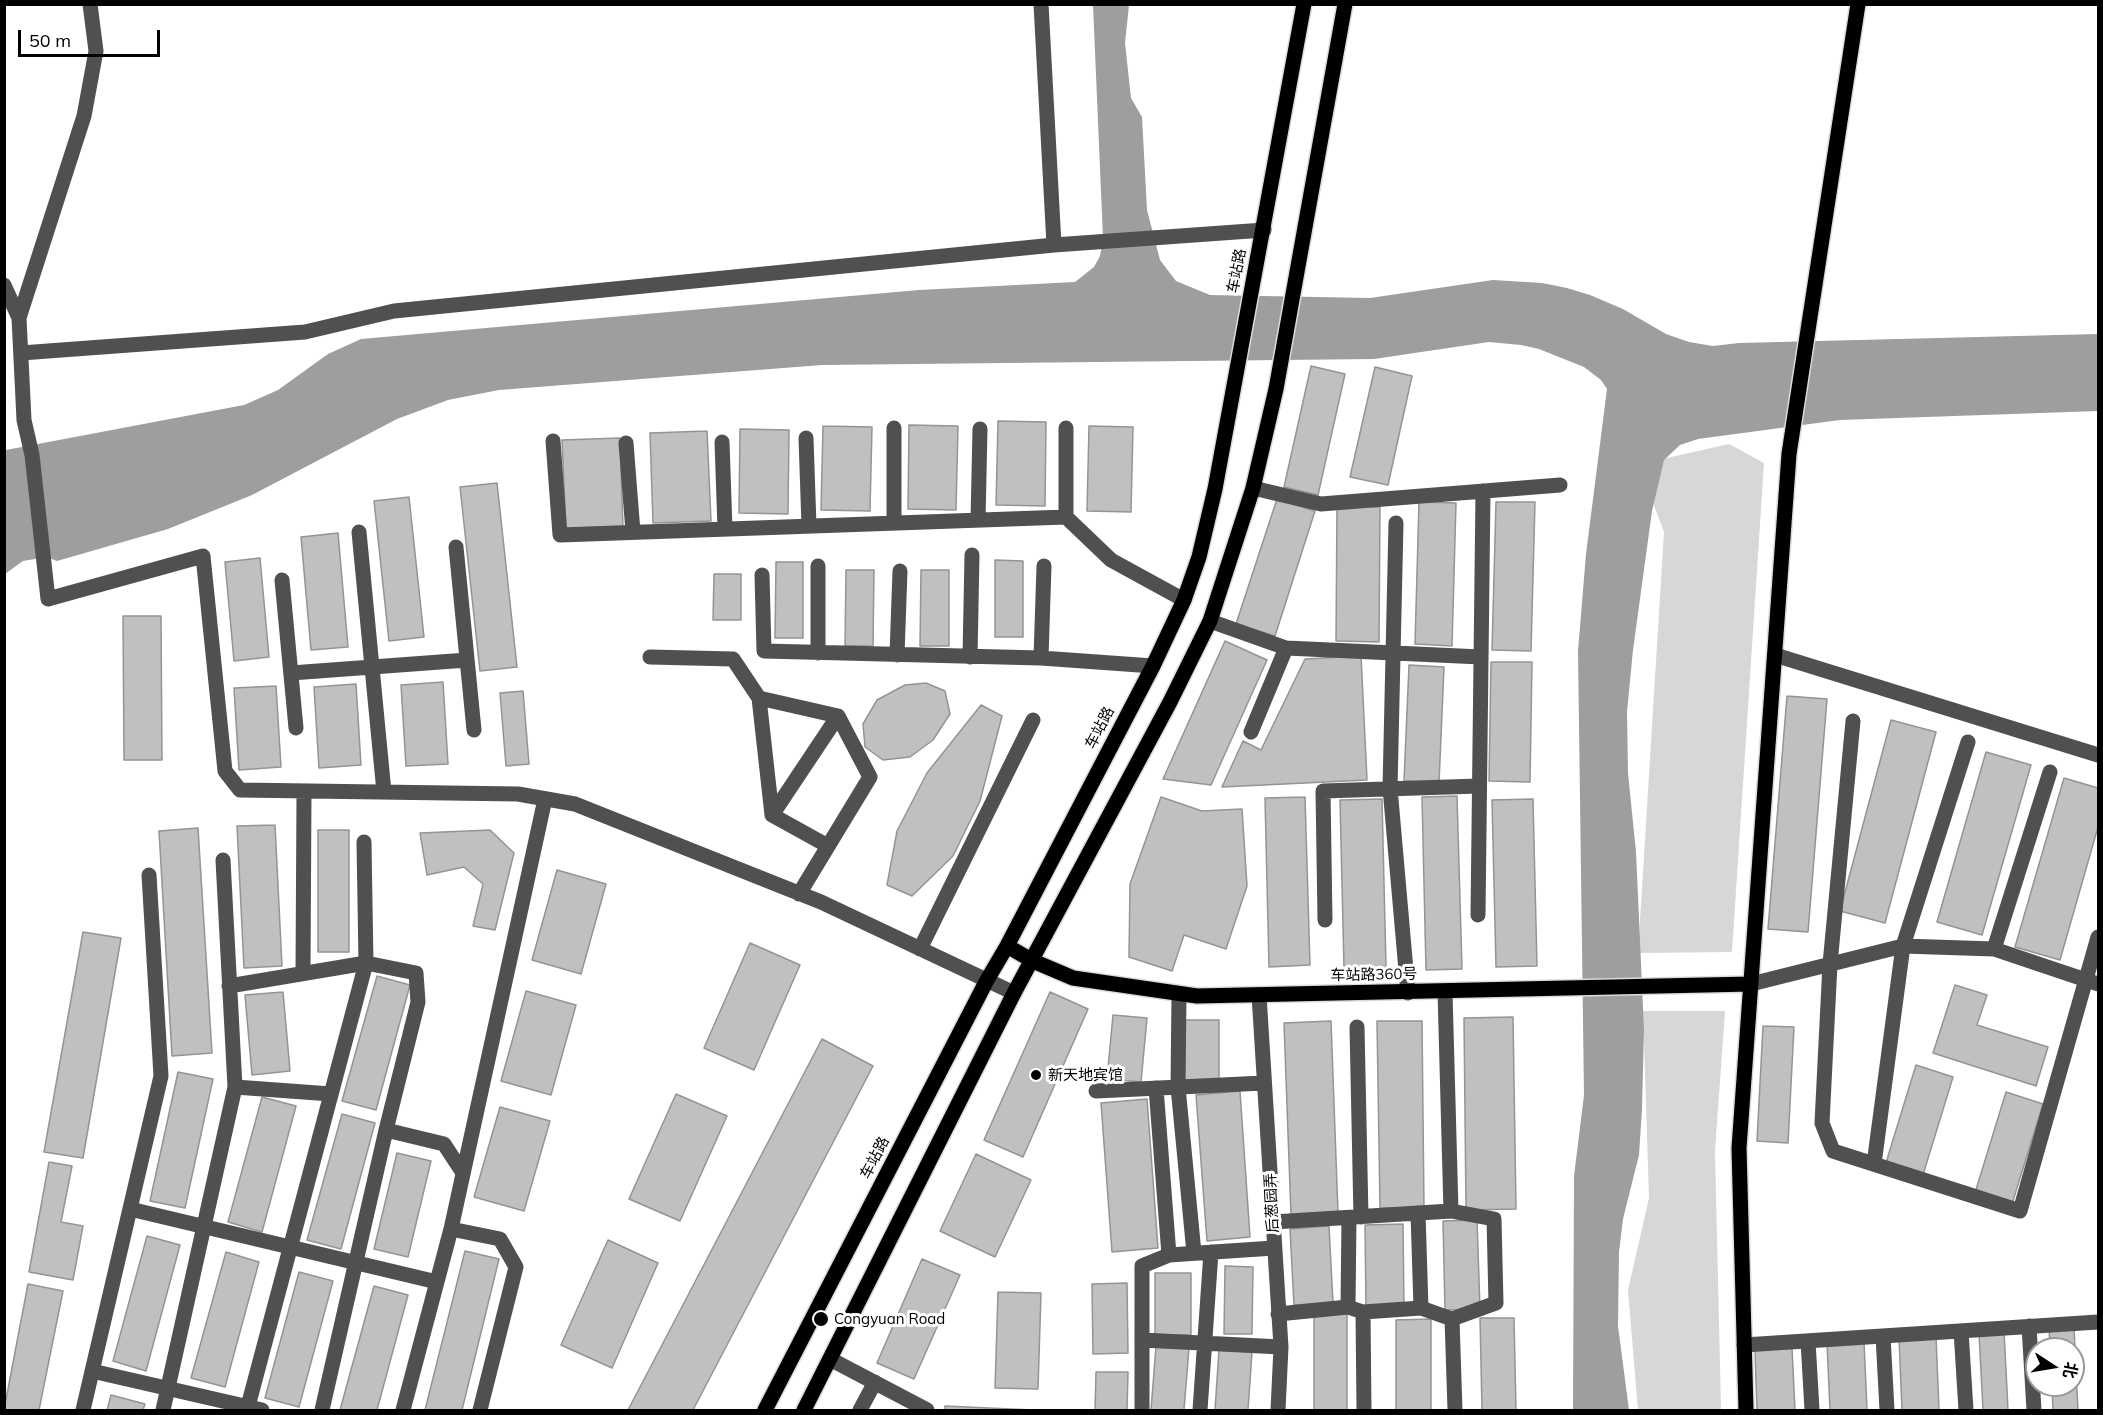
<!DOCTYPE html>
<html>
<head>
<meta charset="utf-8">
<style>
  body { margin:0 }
  #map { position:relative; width:2103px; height:1415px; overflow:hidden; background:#fff; font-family:Mulish,"Noto Sans SC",sans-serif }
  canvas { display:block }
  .frame { position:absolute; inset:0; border:6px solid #000; pointer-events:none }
  .north { position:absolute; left:2025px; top:1337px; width:60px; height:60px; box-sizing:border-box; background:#fff; border:2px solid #999; border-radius:50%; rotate:102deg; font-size:16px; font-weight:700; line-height:24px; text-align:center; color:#000 }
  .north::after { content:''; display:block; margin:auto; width:21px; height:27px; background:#000; clip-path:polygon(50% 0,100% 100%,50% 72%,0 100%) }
  .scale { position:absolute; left:18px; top:30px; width:142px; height:27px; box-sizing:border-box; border:3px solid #000; border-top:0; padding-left:8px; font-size:18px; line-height:21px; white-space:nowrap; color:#000; -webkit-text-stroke:4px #fff; paint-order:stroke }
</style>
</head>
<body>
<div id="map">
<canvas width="2103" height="1415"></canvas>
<div class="frame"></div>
<div class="north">北</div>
<div class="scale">50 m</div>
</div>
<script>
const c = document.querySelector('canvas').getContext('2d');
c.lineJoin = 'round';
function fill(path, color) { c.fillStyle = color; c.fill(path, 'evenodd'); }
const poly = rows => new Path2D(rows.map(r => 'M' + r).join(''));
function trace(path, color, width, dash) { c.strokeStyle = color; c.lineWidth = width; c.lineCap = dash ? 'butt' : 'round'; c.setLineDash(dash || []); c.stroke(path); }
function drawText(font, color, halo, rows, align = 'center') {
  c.font = font + ' Mulish,"Noto Sans SC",sans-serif'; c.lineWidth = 6; c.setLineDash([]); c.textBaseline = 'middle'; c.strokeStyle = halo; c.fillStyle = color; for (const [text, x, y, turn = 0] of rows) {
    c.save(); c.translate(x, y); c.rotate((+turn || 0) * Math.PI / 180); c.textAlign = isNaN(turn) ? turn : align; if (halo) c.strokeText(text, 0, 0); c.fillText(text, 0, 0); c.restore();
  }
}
fill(poly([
  [1729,444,1764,463,1732,952,1638,953,1664,532,1649,492,1658,460],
  [1643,1011,1725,1011,1715,1150,1721,1410,1638,1410,1628,1290,1649,1198]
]), '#d7d7d7');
fill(poly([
  [1093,5,1129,5,1125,43,1131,98,1142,117,1147,210,1160,260,1176,281,1210,295,1370,298,1493,280,1542,283,1567,288,1590,295,1623,309,1666,334,1689,342,1713,346,1739,343,2098,334,2098,411,1840,420,1698,439,1680,445,1664,460,1652,511,1633,650,1627,712,1628,773,1636,852,1644,1030,1642,1109,1639,1155,1623,1219,1619,1252,1618,1326,1629,1410,1573,1410,1574,1176,1584,1095,1578,651,1586,554,1607,389,1601,380,1584,367,1539,349,1521,345,1489,342,1374,359,822,365,499,390,448,400,397,419,252,495,168,529,57,561,47,557,23,561,5,574,6,450,244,405,278,390,328,354,361,339,919,290,1075,282,1094,267,1100,256,1103,238]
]), '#9e9e9e');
const building = poly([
  [1311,366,1345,374,1318,495,1284,487,1311,366],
  [1375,367,1412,376,1388,485,1350,477,1375,367],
  [998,421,1046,422,1045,506,996,505,998,421],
  [909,425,958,426,956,510,908,509,909,425],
  [823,426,872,427,870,511,821,510,823,426],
  [1089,426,1133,427,1131,512,1087,511,1089,426],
  [740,429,789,430,788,514,739,513,740,429],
  [707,431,711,521,653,523,650,433,707,431],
  [620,438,623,528,566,530,562,440,620,438],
  [497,483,517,667,480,671,460,487,497,483],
  [409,497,424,637,389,641,374,501,409,497],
  [1277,499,1315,511,1275,636,1236,624,1277,499],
  [1419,502,1456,503,1452,646,1415,644,1419,502],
  [1496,502,1535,502,1531,651,1492,650,1496,502],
  [1337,506,1380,507,1379,642,1336,641,1337,506],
  [338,533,348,647,311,650,301,537,338,533],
  [260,558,269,657,234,661,225,562,260,558],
  [995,560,1023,561,1023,637,995,637,995,560],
  [776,562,803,562,803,638,775,638,776,562],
  [846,570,874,570,873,646,845,646,846,570],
  [921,570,949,570,949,646,920,646,921,570],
  [714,574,741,574,741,620,713,620,714,574],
  [123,616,161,616,162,760,124,760,123,616],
  [1225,641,1267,660,1211,785,1163,779,1225,641],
  [1361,656,1367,780,1222,787,1243,741,1261,750,1305,659,1361,656],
  [1491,662,1532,662,1530,782,1489,781,1491,662],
  [1409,665,1444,667,1439,783,1404,781,1409,665],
  [443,682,448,764,406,766,401,685,443,682],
  [926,683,945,691,950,714,933,740,910,757,883,760,865,747,863,724,877,700,905,685,926,683],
  [356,684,361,765,319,768,314,687,356,684],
  [276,686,281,767,239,770,234,688,276,686],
  [523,691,529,764,506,766,500,693,523,691],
  [1787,696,1827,699,1808,932,1768,929,1787,696],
  [981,705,1002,716,980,801,953,856,912,896,887,885,897,831,927,773,981,705],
  [1891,720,1936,732,1885,923,1840,911,1891,720],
  [1986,752,2031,765,1982,935,1937,922,1986,752],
  [2064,778,2098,788,2098,827,2060,960,2015,947,2064,778],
  [1457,796,1462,969,1426,970,1422,797,1457,796],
  [1161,797,1202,811,1242,809,1247,886,1226,949,1184,935,1172,971,1129,957,1130,884,1161,797],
  [1305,797,1310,965,1269,967,1265,798,1305,797],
  [1382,799,1386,967,1344,968,1340,800,1382,799],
  [1533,799,1537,966,1496,967,1492,800,1533,799],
  [275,825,282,966,244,968,237,826,275,825],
  [198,828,212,1053,172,1056,159,831,198,828],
  [318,830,349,830,349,952,318,952,318,830],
  [490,830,514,853,495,930,473,926,483,884,464,867,427,875,420,833,490,830],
  [557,870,606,884,581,974,532,960,557,870],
  [83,932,121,938,83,1158,44,1152,83,932],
  [750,943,800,965,754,1070,704,1048,750,943],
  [377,976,410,985,376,1110,342,1101,377,976],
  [1955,985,1987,995,1977,1025,2048,1047,2036,1086,1933,1053,1955,985],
  [526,991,576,1005,551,1095,501,1081,526,991],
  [283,992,290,1071,252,1075,245,995,283,992],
  [1050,992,1088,1009,1023,1157,984,1140,1050,992],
  [1113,1015,1147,1018,1141,1082,1107,1079,1113,1015],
  [1513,1017,1516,1209,1466,1210,1464,1018,1513,1017],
  [1182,1020,1219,1020,1219,1084,1181,1084,1182,1020],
  [1331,1021,1338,1213,1291,1215,1284,1023,1331,1021],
  [1377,1021,1422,1021,1424,1208,1380,1208,1377,1021],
  [1763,1026,1794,1027,1788,1143,1757,1141,1763,1026],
  [822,1039,873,1066,693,1410,628,1410,822,1039],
  [1916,1065,1953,1077,1922,1178,1885,1166,1916,1065],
  [178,1072,213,1079,185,1208,150,1201,178,1072],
  [1240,1091,1250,1237,1207,1241,1196,1095,1240,1091],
  [2006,1092,2043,1104,2012,1204,1975,1193,2006,1092],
  [676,1094,727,1116,680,1221,629,1199,676,1094],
  [262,1097,296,1106,262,1232,228,1222,262,1097],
  [1147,1099,1158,1248,1112,1252,1101,1103,1147,1099],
  [500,1107,550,1121,524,1211,474,1197,500,1107],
  [342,1114,375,1123,341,1249,307,1240,342,1114],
  [397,1153,431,1161,408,1257,374,1249,397,1153],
  [976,1154,1031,1180,995,1257,940,1231,976,1154],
  [49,1162,72,1166,61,1222,83,1226,73,1280,29,1272,49,1162],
  [1477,1220,1480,1309,1445,1310,1443,1221,1477,1220],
  [1403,1224,1404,1308,1366,1308,1365,1225,1403,1224],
  [1329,1226,1333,1303,1294,1305,1290,1229,1329,1226],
  [147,1236,180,1245,146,1371,113,1361,147,1236],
  [608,1240,658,1263,612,1368,561,1345,608,1240],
  [465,1251,499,1259,462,1410,425,1410,465,1251],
  [226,1252,259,1262,225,1387,191,1378,226,1252],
  [922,1259,960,1275,914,1379,877,1363,922,1259],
  [1225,1266,1253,1267,1252,1334,1224,1334,1225,1266],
  [299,1272,333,1281,299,1407,265,1398,299,1272],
  [1155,1273,1191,1273,1191,1335,1155,1335,1155,1273],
  [1127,1283,1128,1353,1093,1354,1092,1284,1127,1283],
  [28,1284,63,1291,39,1410,4,1410,28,1284],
  [374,1286,408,1295,377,1410,340,1410,374,1286],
  [998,1292,1041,1293,1038,1389,995,1388,998,1292],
  [1314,1312,1347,1312,1347,1410,1314,1410,1314,1312],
  [1480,1318,1514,1318,1516,1410,1482,1410,1480,1318],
  [1431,1319,1431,1410,1396,1410,1396,1320,1431,1319],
  [2074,1327,2078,1410,2053,1410,2052,1385,2073,1385,2073,1349,2050,1349,2049,1328,2074,1327],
  [2004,1331,2008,1410,1983,1410,1979,1333,2004,1331],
  [1936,1336,1939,1410,1902,1410,1899,1337,1936,1336],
  [1864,1341,1867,1410,1830,1410,1827,1343,1864,1341],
  [1156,1346,1189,1348,1184,1410,1151,1410,1156,1346],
  [1792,1348,1795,1410,1757,1410,1755,1350,1792,1348],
  [1219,1350,1252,1352,1248,1410,1215,1410,1219,1350],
  [1096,1372,1128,1372,1127,1410,1095,1410,1096,1372],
  [111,1395,145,1404,143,1410,107,1410,111,1395],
  [945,1406,1033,1410,945,1410,945,1406]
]);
fill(building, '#c0c0c0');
trace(building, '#949494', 1.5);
const major = poly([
  [1007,946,1033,961,1073,978,1197,996,1751,984],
  [765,1410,987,980,1007,946,1153,666,1184,600,1199,557,1215,489,1304,4],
  [804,1410,1014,993,1170,702,1210,621,1253,488,1276,389,1345,4],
  [1746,1410,1739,1148,1789,454,1858,4]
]);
trace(major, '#dbdbdb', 18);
trace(poly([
  [90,4,96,51,84,116,19,318,24,420,32,455,48,599,203,556,225,771,240,790,518,794,575,804,821,902,1014,993],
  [1041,4,1054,245],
  [4,285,19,318],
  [21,353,305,332,394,311,1054,245,1264,230],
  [894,428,894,523],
  [806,438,809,526],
  [553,441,560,535,1066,517,1111,560,1184,600],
  [722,442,725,529],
  [626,443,633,532],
  [1253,488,1321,504,1560,485],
  [1066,517,1066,428],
  [978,520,980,429],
  [1396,523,1390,788,1408,993],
  [359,532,384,792],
  [456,547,474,730],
  [762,575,764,651,1041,658,1153,666],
  [282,580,296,728],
  [1210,621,1286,648,1481,657],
  [818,653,818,566],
  [897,655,900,571],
  [1775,655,2098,755],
  [650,657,733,659,759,698],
  [970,657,972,555],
  [1041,658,1044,566],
  [291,673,467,660],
  [1853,721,1830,964,1822,1123,1833,1151,2020,1211,2098,937],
  [1251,732,1286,648],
  [772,815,838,716,759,698,772,815,828,846],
  [799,894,870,777,838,716],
  [1478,915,1483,491],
  [1325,920,1323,791,1479,786],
  [920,949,1033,720],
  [1994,949,2050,772],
  [303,973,304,791],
  [1751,984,1903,946,1994,949,2098,984],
  [229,986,366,963,416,973,418,1002,386,1130,322,1410],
  [1179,994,1178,1087,1194,1253],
  [1259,995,1281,1347,1278,1410],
  [1357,1027,1361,1217],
  [235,1087,331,1094],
  [1156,1088,1169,1255],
  [1096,1091,1264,1083],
  [386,1130,444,1144,463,1173],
  [1874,1164,1903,946,1968,742],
  [130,1209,437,1282],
  [1418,1213,1421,1308],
  [1273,1222,1451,1211,1445,992],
  [451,1229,500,1239,516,1267,480,1410],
  [1348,1307,1349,1218],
  [1363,1312,1364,1410],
  [1278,1314,1348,1307,1363,1312,1421,1308,1452,1319,1496,1303,1494,1219,1451,1211],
  [1452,1319,1455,1410],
  [2029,1326,2034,1410],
  [1961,1331,1966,1410],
  [1883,1336,1887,1410],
  [1142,1340,1281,1347],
  [1808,1341,1812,1410],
  [1744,1345,2098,1322],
  [830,1359,927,1410],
  [92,1371,262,1410],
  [83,1410,161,1076,149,875],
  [163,1410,235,1087,223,860],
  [247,1410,366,963,364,842],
  [403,1410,451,1229,545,799],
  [860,1410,875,1382],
  [1142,1410,1142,1266,1169,1255,1274,1248],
  [1200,1410,1211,1252]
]), '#505050', 15);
trace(major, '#000', 15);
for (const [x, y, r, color] of [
  [1036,1075,6,"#000"],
  [821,1319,8,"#000"]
]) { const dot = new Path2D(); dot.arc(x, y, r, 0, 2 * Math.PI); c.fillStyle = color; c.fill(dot); trace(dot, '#fff', 2); }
drawText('15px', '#000', '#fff', [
  ["车站路",1237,271,-79],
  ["车站路",1100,728,-63],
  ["车站路360号",1374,975,-1],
  ["车站路",875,1158,-63],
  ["后葱园弄",1272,1203,-93]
]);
drawText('15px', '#000', '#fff', [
  ["新天地宾馆",1048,1075],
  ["Congyuan Road",834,1319]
], 'left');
</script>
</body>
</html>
